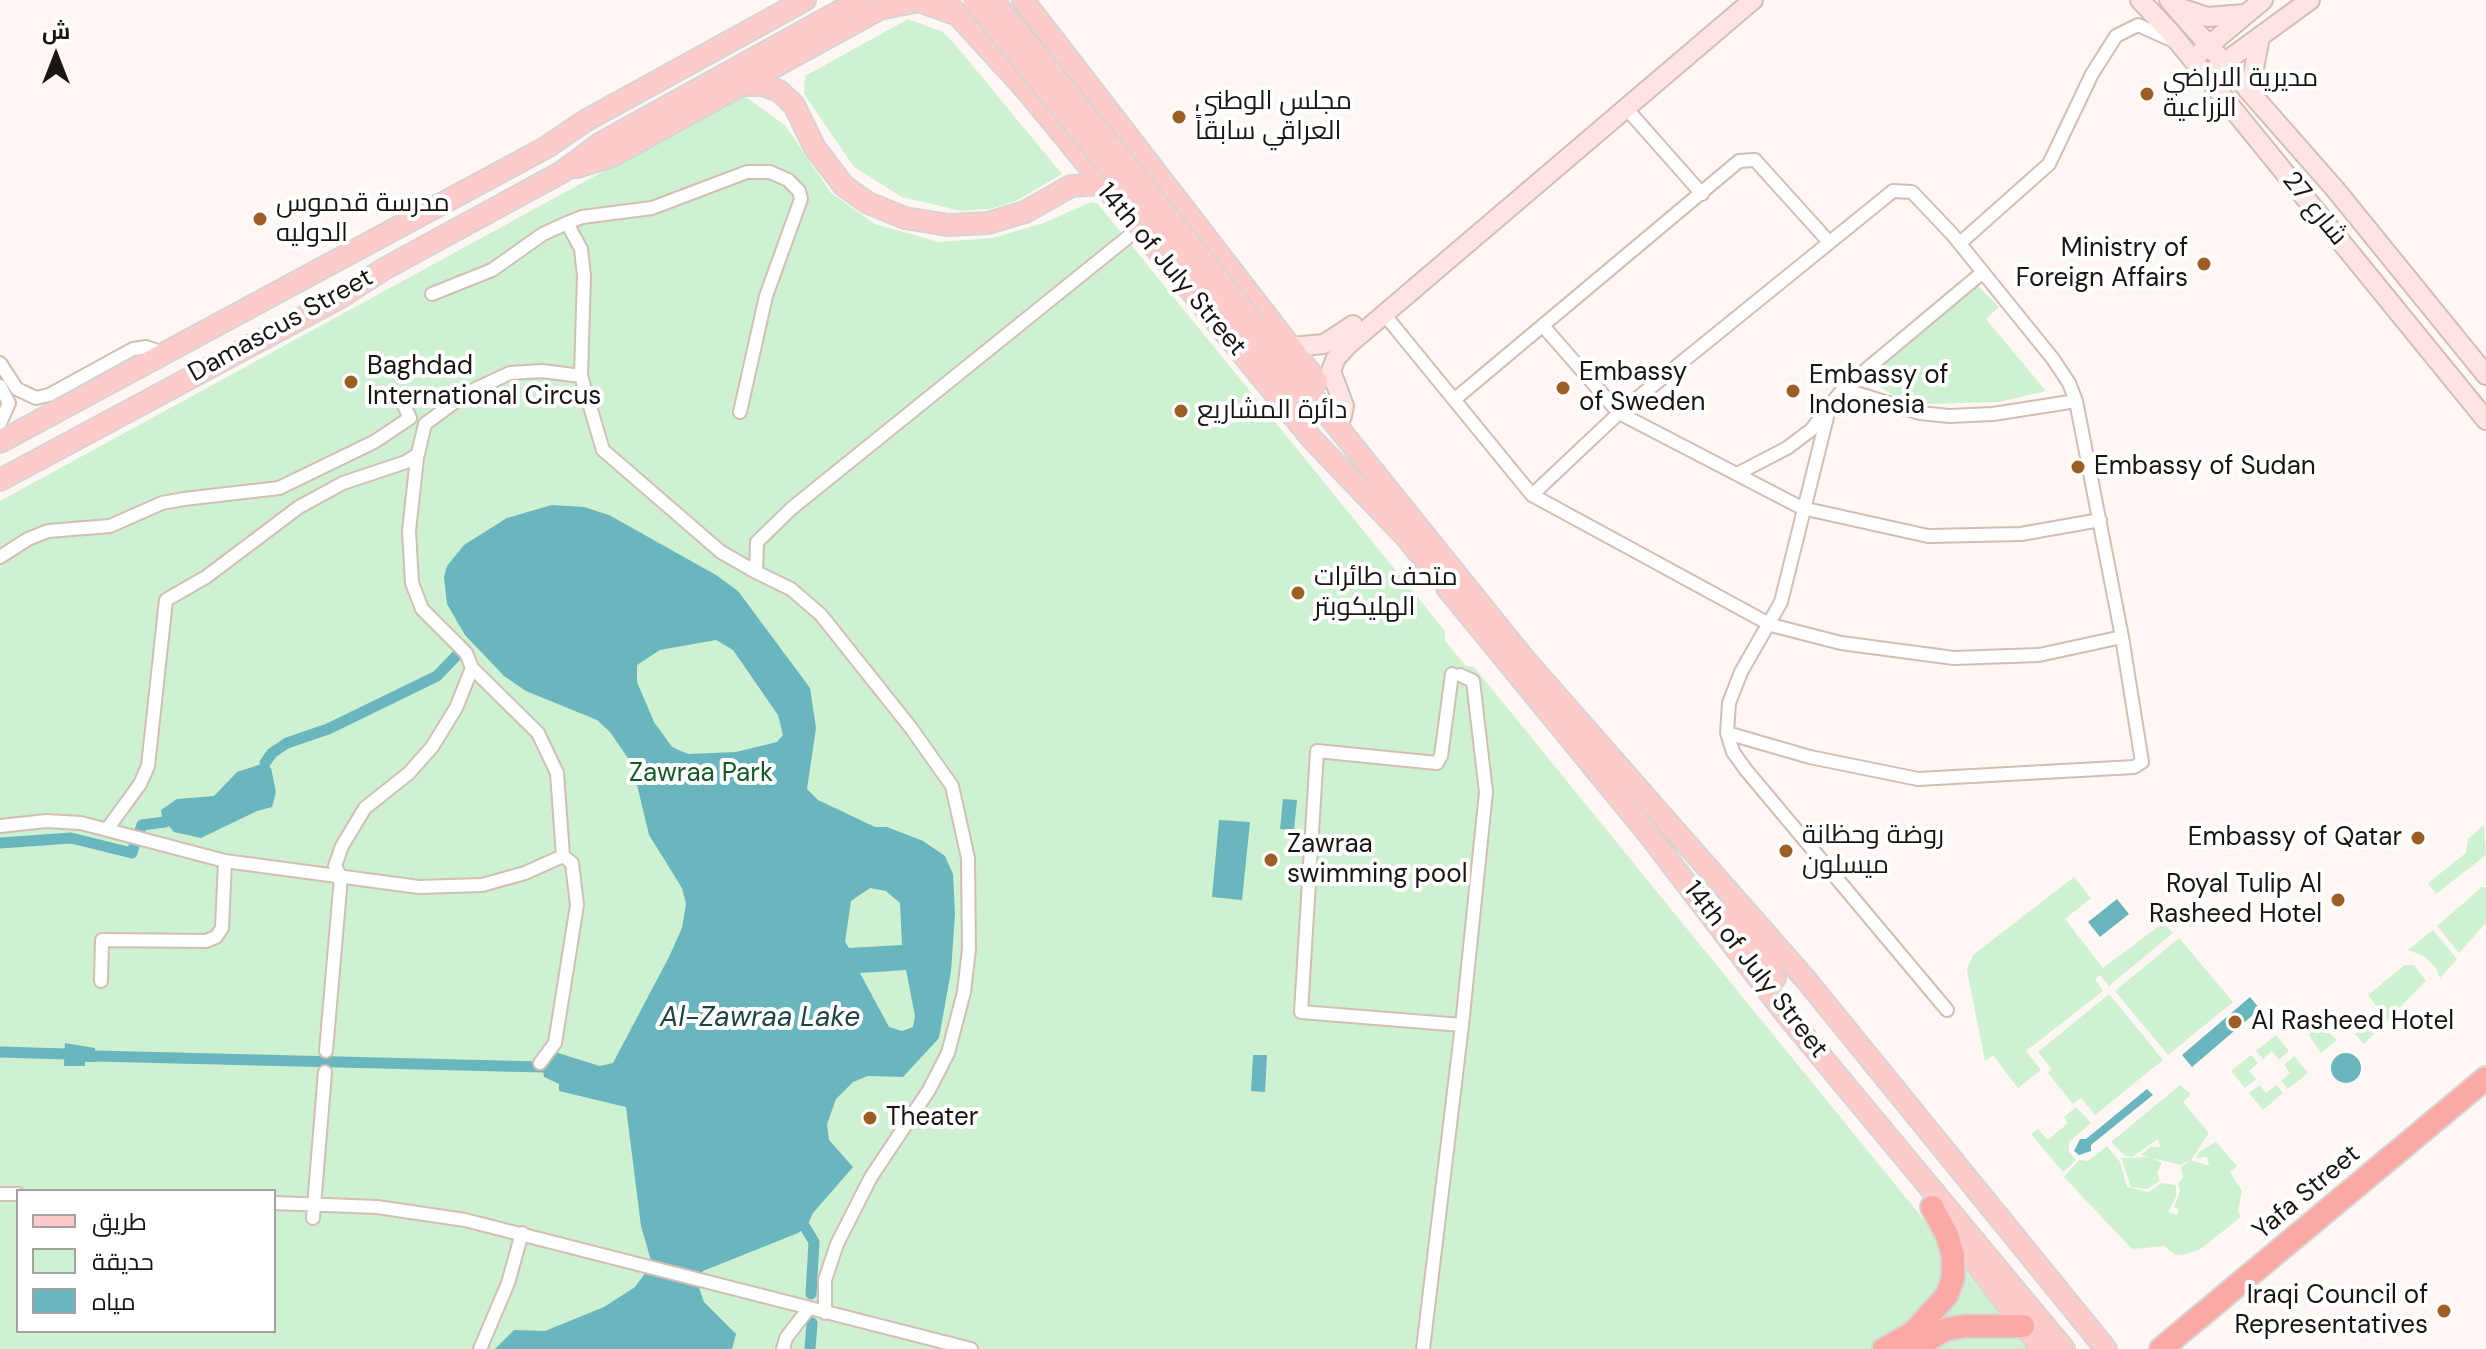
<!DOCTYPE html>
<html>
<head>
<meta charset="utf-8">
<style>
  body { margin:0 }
  #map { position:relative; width:2486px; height:1349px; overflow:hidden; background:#fff7f3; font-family:"DM Sans",Cairo,sans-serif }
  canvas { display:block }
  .legend { position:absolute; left:16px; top:1189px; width:260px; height:144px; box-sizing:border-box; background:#fff; border:2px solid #a4a1a0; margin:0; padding:10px 14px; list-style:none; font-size:24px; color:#1b1512 }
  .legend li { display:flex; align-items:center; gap:16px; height:40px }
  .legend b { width:40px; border:2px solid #a4a1a0 }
  .north { position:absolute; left:16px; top:16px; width:80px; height:80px; -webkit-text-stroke:6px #fff; paint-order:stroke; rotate:0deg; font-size:22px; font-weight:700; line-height:32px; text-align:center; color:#1b1512 }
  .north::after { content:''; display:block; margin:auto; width:28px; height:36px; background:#1b1512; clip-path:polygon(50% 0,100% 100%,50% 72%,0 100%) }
</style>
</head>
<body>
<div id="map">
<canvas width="2486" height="1349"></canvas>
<ul class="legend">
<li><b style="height:10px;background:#fdcbc9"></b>طريق</li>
<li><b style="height:22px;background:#cdf1d1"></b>حديقة</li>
<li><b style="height:22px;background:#69b6be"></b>مياه</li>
</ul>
<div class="north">ش</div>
</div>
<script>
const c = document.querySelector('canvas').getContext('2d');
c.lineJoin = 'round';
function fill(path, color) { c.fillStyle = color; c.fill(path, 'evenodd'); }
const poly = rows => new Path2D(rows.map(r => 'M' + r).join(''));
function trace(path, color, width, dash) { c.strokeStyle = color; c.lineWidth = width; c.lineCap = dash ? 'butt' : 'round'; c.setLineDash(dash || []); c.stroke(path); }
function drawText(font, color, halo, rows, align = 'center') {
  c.font = font + ' "DM Sans",Cairo,sans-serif'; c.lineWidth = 8; c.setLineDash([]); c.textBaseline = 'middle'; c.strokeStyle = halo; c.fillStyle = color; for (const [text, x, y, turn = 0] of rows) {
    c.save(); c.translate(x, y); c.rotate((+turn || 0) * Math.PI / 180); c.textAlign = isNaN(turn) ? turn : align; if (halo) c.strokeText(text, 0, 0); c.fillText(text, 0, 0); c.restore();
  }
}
fill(poly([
  [908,19,943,32,953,42,1062,174,1016,201,990,209,961,211,902,197,854,167,804,94,805,76],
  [743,95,785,125,831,193,875,224,939,242,992,238,1044,223,1091,202,1097,203,1445,631,1445,641,1466,666,1474,667,2029,1349,0,1349,0,501],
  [18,1191,274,1191,274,1331,18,1331],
  [1975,283,1999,307,1986,319,2046,391,1999,402,1924,404,1900,400,1876,384,1871,372],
  [2484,825,2486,855,2436,894,2428,883,2466,853,2468,839],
  [2074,877,2091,898,2065,919,2103,968,2163,923,2173,933,2109,986,2100,975,2095,979,2103,991,2026,1051,2041,1070,2018,1088,1993,1055,1985,1061,1967,970,1973,955],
  [2482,887,2486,887,2486,923,2459,953,2437,926],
  [2433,930,2457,959,2440,978,2436,968,2424,956,2408,950],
  [2179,938,2233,1002,2168,1055,2115,991],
  [2405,965,2414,965,2426,981,2364,1044,2355,1034,2381,1012,2368,995],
  [2109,994,2163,1060,2095,1115,2081,1098,2073,1104,2048,1073,2052,1069,2038,1052],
  [2320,1024,2337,1040,2321,1053,2309,1035,2311,1028],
  [2276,1035,2289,1051,2279,1060,2272,1051,2263,1059,2256,1051],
  [2251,1055,2258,1063,2249,1071,2256,1079,2245,1088,2231,1071],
  [2294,1056,2308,1073,2288,1089,2281,1081,2290,1073,2284,1065],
  [2180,1085,2191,1094,2183,1102,2209,1133,2191,1160,2209,1166,2207,1157,2196,1158,2200,1151,2216,1142,2237,1166,2230,1172,2242,1191,2238,1211,2241,1217,2199,1250,2185,1254,2175,1255,2164,1246,2132,1249,2064,1177,2079,1160,2088,1161,2107,1146,2120,1162,2127,1187,2149,1192,2161,1183,2176,1185,2176,1197,2168,1212,2177,1215,2179,1210,2174,1207,2180,1191,2178,1184,2183,1177,2181,1167,2191,1160,2180,1165,2141,1155,2150,1147,2160,1147,2158,1139,2132,1157,2124,1155,2111,1142],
  [2260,1085,2266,1093,2276,1085,2283,1093,2263,1110,2249,1093],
  [2076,1107,2091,1123,2069,1142,2069,1152,2076,1160,2063,1172,2031,1134,2038,1129,2048,1140,2068,1123,2064,1117],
  [2150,1157,2162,1163,2157,1173,2160,1181,2147,1189,2131,1187,2121,1158]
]), '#cdf1d1');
fill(poly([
  [552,505,584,507,609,515,716,575,738,591,810,688,816,728,807,789,818,800,875,827,887,827,923,841,945,856,953,874,955,914,951,971,939,1038,903,1077,868,1076,853,1082,836,1099,827,1124,829,1140,853,1167,813,1213,807,1226,798,1233,703,1271,696,1279,704,1302,736,1334,732,1349,495,1349,514,1330,545,1331,604,1307,635,1287,652,1264,641,1226,626,1107,559,1091,559,1084,544,1077,542,1064,555,1052,600,1066,613,1063,669,957,682,928,686,904,682,888,649,835,632,764,610,732,597,720,526,691,504,676,465,635,447,604,444,577,447,566,464,545,507,518],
  [716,640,733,650,778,715,783,735,777,742,736,752,688,754,672,747,654,722,637,682,637,665,660,650],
  [870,888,886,891,900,903,902,945,849,948,845,942,851,901],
  [906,970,915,1016,913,1027,902,1031,889,1027,860,973],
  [265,763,271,768,276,792,272,807,257,811,201,838,174,832,162,818,161,810,177,799,214,796,237,772],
  [1283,799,1297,800,1294,830,1280,829],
  [1219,820,1250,822,1242,900,1212,897],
  [2117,899,2129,914,2100,937,2088,922],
  [2250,997,2260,1009,2192,1067,2182,1055],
  [65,1043,95,1048,95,1062,85,1062,85,1066,64,1066],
  '2331 1068a15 15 0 1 1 30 0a15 15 0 1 1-30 0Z',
  [1253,1055,1267,1055,1265,1092,1251,1091],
  [2147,1089,2153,1095,2091,1145,2091,1151,2079,1155,2074,1151,2080,1139,2086,1139]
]), '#69b6be');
trace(poly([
  [265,763,272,753,287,743,328,729,437,676,459,653],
  [139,833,142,825,165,822],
  [0,843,71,838,132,853,135,843],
  [2,1052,65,1054],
  [95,1056,542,1067],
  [805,1227,814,1242,811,1294],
  [810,1349,812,1323]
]), '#69b6be', 11);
const street = poly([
  [1626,108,1702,194],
  [1960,243,2049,164,2092,74,2116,36,2138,25,2174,41],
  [432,294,492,270,543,234,567,223],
  [1384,314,1532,495,1771,625,1841,643,1954,658,2039,655,2122,637],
  [1544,327,1619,413,1802,508,1928,536,2021,534,2100,520],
  [0,363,17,389,36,398,49,395,133,349,146,347,163,353],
  [0,386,9,403,0,423],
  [1843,389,1920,413,1949,416,1993,414,2076,401],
  [1455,399,1739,161,1755,160,1829,242],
  [740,412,766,296,801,199,799,191,788,180,770,172,747,172,652,208,582,217,567,223,581,249,584,276,581,376,603,450,721,552,756,572],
  [1828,413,1781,602,1741,672,1729,703,1727,733,1733,752,1746,770,1947,1010],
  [1737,474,1787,448,1811,430,1843,389,1983,272],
  [1532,495,1619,413,1893,191,1912,192,1952,234,2053,359,2069,383,2076,401,2122,637,2142,762,2134,767,1918,779,1810,757,1727,733],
  [0,557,28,539,48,531,110,526,162,503,184,499,279,488,374,442,410,418,399,395],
  [1460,675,1473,681,1486,792,1462,1025],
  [0,826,46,821,81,823,225,861,419,887,482,885,525,873,563,856],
  [108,828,140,784,148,766,166,600,206,577,299,507,343,483,406,462,418,454],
  [101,981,102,940,206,941,216,937,222,928,225,861],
  [326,1051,341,877,335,866,342,846,365,808,409,773,432,747,456,708,472,668],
  [540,1063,555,1043,577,905,572,863,563,856,557,773,538,733,472,668,466,653,422,609,412,583,409,531,417,458,425,424,467,393,510,373,542,371,581,376],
  [0,1194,18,1194],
  [274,1203,377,1207,465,1220,971,1349],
  [313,1218,325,1072],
  [825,1313,825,1280,837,1244,871,1177,929,1090,948,1053,964,992,969,949,968,858,952,786,911,728,821,615,791,589,756,572,757,542,792,508,1138,229],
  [480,1349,508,1283,522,1233],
  [783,1349,786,1338,809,1308],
  [1423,1349,1462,1025,1301,1012,1317,751,1437,763,1441,756,1452,674]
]);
const secondary = poly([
  [2140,0,2171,33,2486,420],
  [2169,0,2335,189,2486,375],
  [2177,7,2208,17,2244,14],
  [2201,52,2263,0],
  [2214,70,2310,0],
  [2256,98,2253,74,2260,37],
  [1281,348,1324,344,1353,325],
  [1342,416,1344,406,1331,371,1336,358,1348,345,1753,0]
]);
const primary = poly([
  [944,0,1027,91,1312,439,1404,535],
  [1023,0,1317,381],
  [884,8,919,1,952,13],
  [744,85,763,85,779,91,794,105,815,148,844,186,868,203,905,218,948,225,988,223,1025,212,1071,186,1100,184],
  [577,167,612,156,896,0],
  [1254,323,1526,661,1807,981,2106,1349],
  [1243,331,1305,410],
  [0,442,547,147,585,121,805,0],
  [0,480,341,297,384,269,562,172,601,143,860,0],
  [1397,526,1436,574],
  [1447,588,1650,836,1785,1013,2064,1349],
  [1731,911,1775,978],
  [1949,1229,2042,1349]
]);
const highway = poly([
  [1884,1349,1914,1332,1947,1295,1953,1278,1953,1255,1947,1235,1932,1207],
  [1911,1349,1947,1329,1965,1326,2023,1326],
  [2161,1349,2486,1078]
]);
trace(street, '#d2beb5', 16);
trace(secondary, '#d2beb5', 22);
trace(primary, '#d6d5d4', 24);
trace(highway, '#d6d5d4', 26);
trace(street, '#fff', 12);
trace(secondary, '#fee5e4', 18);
trace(primary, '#fdcbc9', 20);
trace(highway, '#fba9a5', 22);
const primaryBridge = poly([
  [973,0,1243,331],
  [993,0,1254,323]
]);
trace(primaryBridge, '#d6d5d4', 24, []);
trace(primaryBridge, '#fdcbc9', 20);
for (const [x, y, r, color] of [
  [2147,94,8,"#9d5e25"],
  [1179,117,8,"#9d5e25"],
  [260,219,8,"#9d5e25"],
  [2204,264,8,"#9d5e25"],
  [351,382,8,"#9d5e25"],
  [1563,388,8,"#9d5e25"],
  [1793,391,8,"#9d5e25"],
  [1181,411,8,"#9d5e25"],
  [2078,467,8,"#9d5e25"],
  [1298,593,8,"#9d5e25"],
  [2418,838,8,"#9d5e25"],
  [1786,851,8,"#9d5e25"],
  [1271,860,8,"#9d5e25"],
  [2338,900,8,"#9d5e25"],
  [2235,1022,8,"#9d5e25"],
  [870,1118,8,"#9d5e25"],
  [2444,1311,8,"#9d5e25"]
]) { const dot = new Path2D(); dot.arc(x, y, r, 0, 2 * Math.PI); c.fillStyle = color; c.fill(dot); trace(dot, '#fff', 3); }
drawText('26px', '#1b1512', '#fff', [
  ["مديرية الاراضي",2163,79],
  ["الزراعية",2163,109],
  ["مجلس الوطني",1195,102],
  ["العراقي سابقاً",1195,132],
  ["مدرسة قدموس",276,204],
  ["الدوليه",276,234],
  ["Ministry of",2188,249,"right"],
  ["Foreign Affairs",2188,279,"right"],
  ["Baghdad",367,367],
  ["International Circus",367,397],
  ["Embassy",1579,373],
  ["of Sweden",1579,403],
  ["Embassy of",1809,376],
  ["Indonesia",1809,406],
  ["دائرة المشاريع",1197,411],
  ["Embassy of Sudan",2094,467],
  ["متحف طائرات",1314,578],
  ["الهليكوبتر",1314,608],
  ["روضة وحظانة",1802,836],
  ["ميسلون",1802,866],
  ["Embassy of Qatar",2402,838,"right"],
  ["Zawraa",1287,845],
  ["swimming pool",1287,875],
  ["Royal Tulip Al",2322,885,"right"],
  ["Rasheed Hotel",2322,915,"right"],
  ["Al Rasheed Hotel",2251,1022],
  ["Theater",886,1118],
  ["Iraqi Council of",2428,1296,"right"],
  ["Representatives",2428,1326,"right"]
], 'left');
drawText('26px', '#1b1512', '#fff', [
  ["شارع 27",2314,209,51],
  ["14th of July Street",1171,270,50],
  ["Damascus Street",281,326,-29],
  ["14th of July Street",1755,970,52],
  ["Yafa Street",2307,1193,-40]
]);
drawText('26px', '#145a26', '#fff', [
  ["Zawraa Park",701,774]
]);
drawText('italic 28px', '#1f4448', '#fff', [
  ["Al-Zawraa Lake",760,1019]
]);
</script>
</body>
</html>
